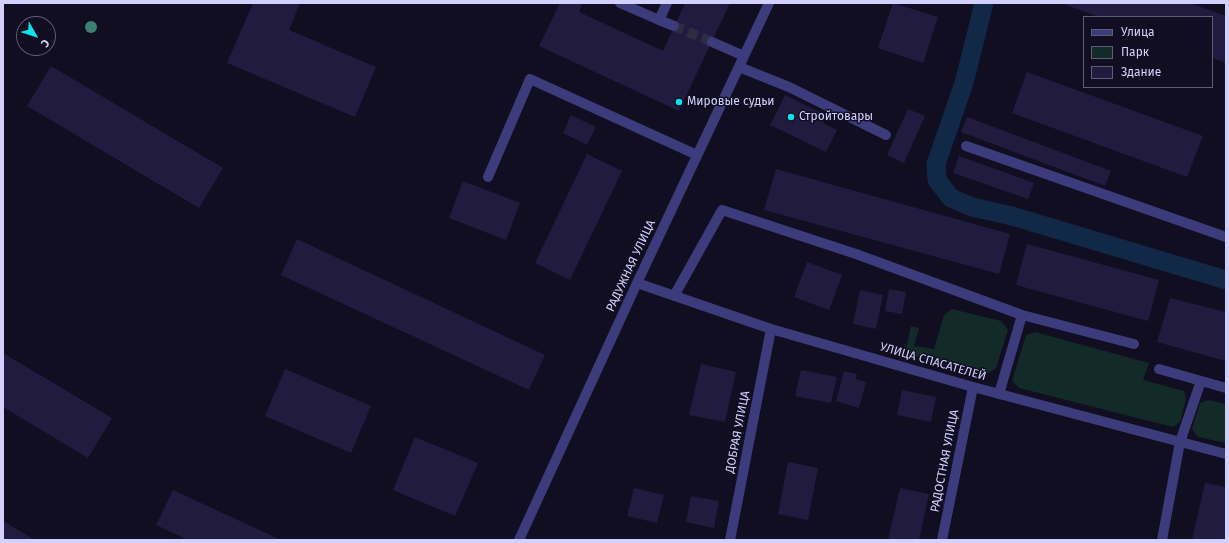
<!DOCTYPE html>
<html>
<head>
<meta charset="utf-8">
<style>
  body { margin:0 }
  #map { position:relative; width:1229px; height:543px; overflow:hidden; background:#110e21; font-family:"Fira Sans",sans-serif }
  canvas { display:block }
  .frame { position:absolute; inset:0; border:4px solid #d3d0fd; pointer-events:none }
  .legend { position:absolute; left:1083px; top:16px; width:130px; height:72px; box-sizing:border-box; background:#110e21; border:1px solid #5f5c79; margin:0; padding:5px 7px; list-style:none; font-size:12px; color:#d3d0fd }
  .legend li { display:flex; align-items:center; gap:8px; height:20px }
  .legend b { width:20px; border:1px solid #5f5c79 }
  .north { position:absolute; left:16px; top:16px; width:40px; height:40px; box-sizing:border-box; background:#110e21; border:1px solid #5f5c79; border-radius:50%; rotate:129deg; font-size:11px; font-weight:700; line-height:16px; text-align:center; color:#d3d0fd }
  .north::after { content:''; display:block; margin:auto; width:14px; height:18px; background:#0ce1ed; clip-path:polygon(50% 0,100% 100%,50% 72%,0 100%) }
</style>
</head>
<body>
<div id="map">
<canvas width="1229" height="543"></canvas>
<div class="frame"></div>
<ul class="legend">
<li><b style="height:5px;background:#3c3c7d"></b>Улица</li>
<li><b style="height:11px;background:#122a28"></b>Парк</li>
<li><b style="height:11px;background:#211b40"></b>Здание</li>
</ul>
<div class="north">С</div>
</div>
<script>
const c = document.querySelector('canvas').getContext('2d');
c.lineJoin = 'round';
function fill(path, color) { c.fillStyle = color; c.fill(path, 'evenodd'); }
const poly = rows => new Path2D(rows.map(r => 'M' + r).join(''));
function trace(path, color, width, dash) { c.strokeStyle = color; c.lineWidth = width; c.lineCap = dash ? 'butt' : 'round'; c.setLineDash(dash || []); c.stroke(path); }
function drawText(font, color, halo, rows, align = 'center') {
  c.font = font + ' "Fira Sans",sans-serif'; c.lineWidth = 3; c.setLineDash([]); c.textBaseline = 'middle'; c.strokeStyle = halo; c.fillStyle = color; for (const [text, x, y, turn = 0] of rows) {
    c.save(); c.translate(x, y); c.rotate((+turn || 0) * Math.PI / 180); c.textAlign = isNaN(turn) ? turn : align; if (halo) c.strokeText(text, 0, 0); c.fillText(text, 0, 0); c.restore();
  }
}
fill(poly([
  [952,309,1001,321,1008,330,996,368,987,374,902,353,899,347,906,348,911,326,919,328,914,346,934,349,944,315],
  [1035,332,1149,363,1143,380,1184,391,1186,399,1180,422,1173,427,1019,388,1012,381,1026,335],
  [1209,400,1226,404,1226,443,1198,437,1192,429,1200,403]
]), '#122a28');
trace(poly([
  [984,3,964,83,936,164,937,180,951,198,972,207,1012,216,1226,280]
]), '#112847', 19);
fill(poly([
  [253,3,300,3,289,30,376,67,355,117,227,63],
  [560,3,582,3,579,12,663,51,685,3,730,3,679,111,539,46],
  [893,3,938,17,923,63,878,48],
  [1061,3,1190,3,1226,16,1226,63,1212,58,1212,17,1099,17],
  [51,66,223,168,199,208,27,106],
  [1027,72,1203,136,1187,177,1012,113],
  [785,95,827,116,823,123,837,130,826,152,770,125],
  [908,109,925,116,904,163,887,155],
  [571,115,596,127,587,145,563,133],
  [967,117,1111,171,1105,186,961,132],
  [587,154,622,171,570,280,535,263],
  [959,156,1034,183,1028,199,953,173],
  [776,169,1010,234,999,274,764,210],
  [463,181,520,203,506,240,449,218],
  [297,239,545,355,529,390,281,275],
  [1027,244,1159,280,1148,321,1016,285],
  [807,262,842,275,829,310,794,297],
  [889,289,906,292,902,314,885,311],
  [860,290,883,295,876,329,853,324],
  [1170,298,1226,312,1226,361,1157,342],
  [3,353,112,418,88,458,3,407],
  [701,364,736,372,725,422,689,415],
  [285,369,371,406,351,453,265,416],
  [801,370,837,377,831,403,795,396],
  [844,371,857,374,856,379,866,382,859,408,836,401],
  [902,390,936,397,931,422,897,415],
  [415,437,478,463,455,516,393,490],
  [788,462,818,468,808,520,778,514],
  [1205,483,1226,487,1226,540,1192,540],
  [634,488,664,495,657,523,627,516],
  [900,488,929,494,919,540,888,540],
  [173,490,281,540,188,540,156,525],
  [691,496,719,501,714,528,686,522],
  [3,521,35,540,3,540]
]), '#211b40');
trace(poly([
  [674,26,712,42]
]), '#2e2b42', 10, [10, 5]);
trace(poly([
  [620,3,659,20,667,3],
  [659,20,674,26],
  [712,42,744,56],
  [739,67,789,87,886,135],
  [966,146,1226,237],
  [488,177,530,79,697,155],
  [637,283,771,329,973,387,1226,454],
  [674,296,722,210,856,254,1022,315,1134,344],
  [1159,369,1226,388],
  [999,394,1022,315],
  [519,540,637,283,769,3],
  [730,540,771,329],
  [942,540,973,387],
  [1162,540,1180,442,1201,381]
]), '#3c3c7d', 10);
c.fillStyle = '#3c7e72';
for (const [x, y] of [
  [91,27]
]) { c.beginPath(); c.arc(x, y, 6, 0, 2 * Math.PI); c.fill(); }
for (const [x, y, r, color] of [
  [679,102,4,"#0ce1ed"],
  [791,117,4,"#0ce1ed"]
]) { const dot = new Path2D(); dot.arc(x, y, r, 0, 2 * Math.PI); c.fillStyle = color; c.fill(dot); trace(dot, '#110e21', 1.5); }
drawText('12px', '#d3d0fd', '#110e21', [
  ["Мировые судьи",687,102],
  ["Стройтовары",799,117]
], 'left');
drawText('12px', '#d3d0fd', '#110e21', [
  ["РАДУЖНАЯ УЛИЦА",631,266,-65],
  ["УЛИЦА СПАСАТЕЛЕЙ",933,362,16],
  ["ДОБРАЯ УЛИЦА",738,432,-79],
  ["РАДОСТНАЯ УЛИЦА",945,461,-79]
]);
</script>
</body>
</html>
